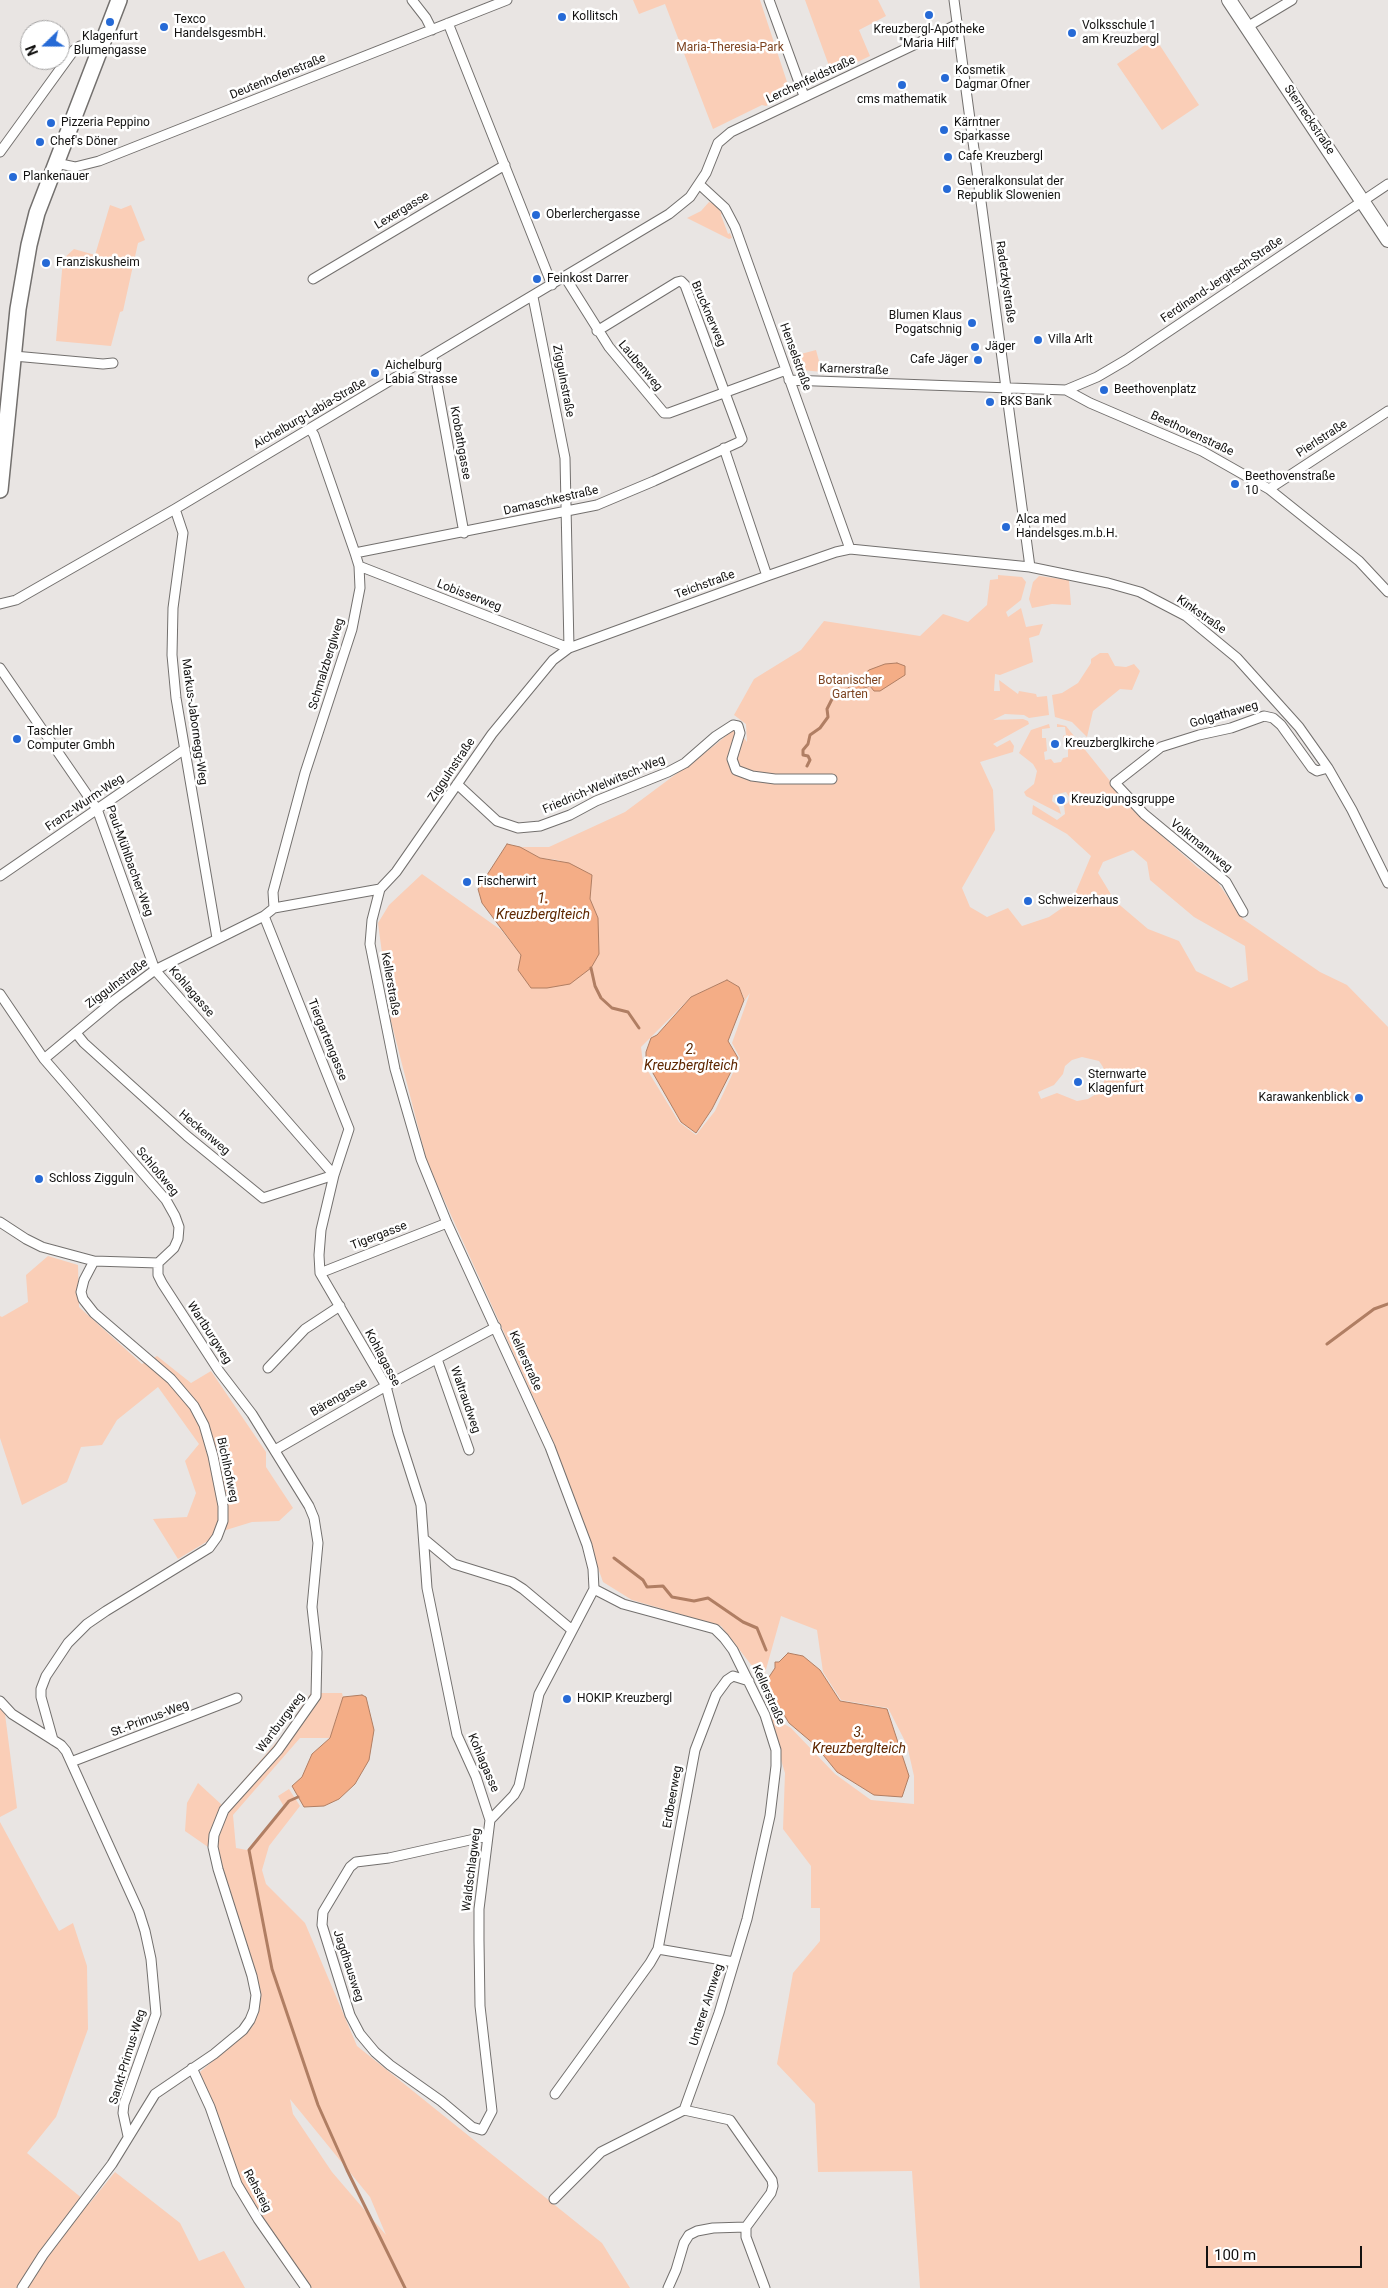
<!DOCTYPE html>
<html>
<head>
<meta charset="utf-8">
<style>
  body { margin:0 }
  #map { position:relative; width:1388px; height:2288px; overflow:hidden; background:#e9e5e3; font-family:Roboto,sans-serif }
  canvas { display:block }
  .north { position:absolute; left:20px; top:20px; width:50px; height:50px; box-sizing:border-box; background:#fff; border:1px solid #a1a0a0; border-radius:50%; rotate:248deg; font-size:14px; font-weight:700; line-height:20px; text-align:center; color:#131211 }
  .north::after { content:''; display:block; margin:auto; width:18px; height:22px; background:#266ad6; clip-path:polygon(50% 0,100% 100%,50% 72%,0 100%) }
  .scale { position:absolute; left:1206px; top:2246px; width:156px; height:22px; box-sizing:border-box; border:2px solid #131211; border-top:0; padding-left:6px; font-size:15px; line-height:18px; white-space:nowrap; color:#131211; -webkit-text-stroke:4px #fff; paint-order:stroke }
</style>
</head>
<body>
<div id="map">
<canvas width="1388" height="2288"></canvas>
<div class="north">N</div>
<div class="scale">100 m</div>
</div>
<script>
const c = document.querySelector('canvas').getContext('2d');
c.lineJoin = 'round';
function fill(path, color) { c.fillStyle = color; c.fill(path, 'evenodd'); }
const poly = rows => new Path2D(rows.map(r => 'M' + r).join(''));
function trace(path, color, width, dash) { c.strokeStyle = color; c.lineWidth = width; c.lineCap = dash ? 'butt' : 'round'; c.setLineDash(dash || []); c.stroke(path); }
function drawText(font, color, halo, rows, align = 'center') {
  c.font = font + ' Roboto,sans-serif'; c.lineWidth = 5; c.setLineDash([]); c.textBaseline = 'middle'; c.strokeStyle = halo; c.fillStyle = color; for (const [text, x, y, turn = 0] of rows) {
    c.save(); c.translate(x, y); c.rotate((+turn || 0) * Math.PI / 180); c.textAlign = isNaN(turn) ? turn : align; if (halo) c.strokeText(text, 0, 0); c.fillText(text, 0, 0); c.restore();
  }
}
fill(poly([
  [633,0,760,0,790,91,766,106,762,105,713,129,665,4,639,14],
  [805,0,878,0,886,16,859,30,870,56,832,74],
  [1155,38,1199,105,1162,130,1117,64],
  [709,202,714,204,722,213,721,215,728,234,730,233,732,238,729,239,687,218,701,211],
  [110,205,121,209,131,205,145,240,138,243,123,311,120,312,111,346,56,341,63,259,74,249,95,255],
  [816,350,822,372,802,370,799,367,801,365,797,355],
  [998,575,1022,577,1026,582,1021,600,1006,612,1008,617,1021,608,1026,627,1043,624,1039,635,1029,638,1033,662,1000,675,995,674,994,691,1000,691,999,680,1018,694,1019,691,1036,694,1037,697,1047,696,1049,715,1029,718,1024,715,1005,714,993,720,1023,719,1028,721,1029,724,993,744,997,747,1010,740,1014,746,1013,752,980,762,993,790,995,830,962,888,970,907,987,917,1008,908,1022,926,1049,917,1072,901,1091,856,1067,834,1032,814,1033,805,1057,820,1065,814,1064,805,1068,803,1070,798,1066,792,1053,795,1052,801,1059,807,1061,814,1026,796,1024,792,1034,784,1037,771,1033,764,1019,753,1031,730,1049,724,1050,728,1042,729,1042,738,1046,738,1047,751,1044,752,1045,760,1051,759,1054,763,1061,762,1063,758,1068,757,1068,749,1065,749,1063,736,1066,735,1065,727,1057,727,1057,724,1066,726,1134,811,1198,868,1216,880,1243,919,1320,972,1347,985,1388,1027,1388,2288,920,2288,912,2171,818,2172,815,2104,777,2064,793,1973,820,1941,820,1908,811,1908,811,1866,783,1829,785,1773,767,1714,791,1728,835,1774,871,1800,914,1804,914,1776,907,1745,888,1708,841,1700,823,1672,817,1630,781,1616,763,1680,721,1626,632,1600,603,1582,553,1441,427,1162,391,1021,378,923,389,905,422,874,501,930,521,955,598,918,590,899,592,875,558,860,540,858,520,847,549,847,625,812,715,745,736,727,747,742,746,724,734,715,754,679,801,650,824,621,920,636,943,614,968,622,987,605,990,580,998,579],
  [1133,850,1147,862,1150,880,1194,917,1245,946,1248,980,1231,988,1196,971,1179,941,1148,929,1115,901,1098,873,1103,862],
  [727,980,739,987,745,1000,750,993,732,1043,740,1058,715,1111,696,1135,679,1122,643,1063,641,1047,691,997],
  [1082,1057,1099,1061,1103,1067,1105,1076,1103,1086,1096,1094,1088,1099,1077,1101,1057,1093,1041,1099,1038,1092,1054,1085,1063,1074,1065,1066,1072,1060],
  [1039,576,1069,580,1071,605,1052,604,1032,608,1029,599,1033,582],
  [1100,653,1108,653,1115,666,1126,667,1134,664,1140,671,1132,690,1120,689,1093,711,1087,737,1072,722,1055,717,1052,695,1062,693,1078,683,1091,663,1091,659],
  [48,1256,78,1265,79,1307,142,1364,157,1356,191,1383,211,1371,266,1452,266,1467,293,1508,279,1521,252,1522,226,1530,178,1559,153,1519,187,1517,196,1493,185,1461,199,1444,158,1387,117,1420,102,1445,81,1447,67,1482,22,1505,0,1438,0,1316,2,1317,28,1302,26,1275],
  [311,1693,342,1693,343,1697,330,1738,300,1738,233,1815,236,1848,247,1850,284,1807,278,1796,289,1789,300,1806,269,1846,262,1870,266,1884,305,1923,357,2046,602,2243,630,2288,311,2288,255,2210,241,2183,200,2072,253,2026,259,2009,260,1993,218,1854,185,1831,187,1803,198,1783,222,1805,280,1738],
  [290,2099,370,2197,386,2235,332,2172,293,2114],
  [0,1708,5,1714,17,1808,0,1817],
  [0,1822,59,1931,73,1923,87,1966,88,2029,56,2117,27,2153,89,2204,115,2172,180,2223,199,2261,224,2251,245,2288,0,2288]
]), '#faceb7');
const water = poly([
  [897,663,905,666,905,675,880,691,874,691,870,686,845,695,842,693,869,670,885,664,897,663],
  [507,844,520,847,540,858,569,863,592,875,590,899,598,918,599,954,591,968,570,984,547,988,531,988,518,970,521,955,482,903,478,889,507,844],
  [727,980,739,987,744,1000,728,1041,738,1058,712,1109,696,1133,681,1122,646,1061,646,1052,651,1038,657,1035,691,997,727,980],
  [788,1653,803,1656,820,1670,840,1701,887,1709,909,1776,902,1797,874,1795,837,1772,815,1745,789,1723,765,1683,775,1668,775,1662,779,1662,788,1653],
  [362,1695,366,1697,374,1730,369,1760,355,1784,339,1799,324,1806,304,1807,292,1786,302,1777,312,1754,330,1738,343,1697,362,1695]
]);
fill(water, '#f4ad86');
trace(water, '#b07e63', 1);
trace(poly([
  [807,766,810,760,808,756,803,755,803,750,808,744,810,735,820,728,828,717,827,709,832,699,842,694],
  [591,968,595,986,601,998,612,1008,628,1012,639,1028],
  [1327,1344,1374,1309,1388,1304],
  [614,1558,643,1580,647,1587,663,1586,672,1597,694,1601,708,1598,743,1622,757,1628,766,1650],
  [298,1797,289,1801,249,1850,272,1969,318,2105,347,2170,405,2288]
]), '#b07e63', 3);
const street = poly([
  [412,0,426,18,432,30],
  [769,0,804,96],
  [954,0,1030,567],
  [448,23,552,285],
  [1247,27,1292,0],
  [0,152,74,50,80,46,87,44,99,48],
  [56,163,75,167,99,161,507,0],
  [699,184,725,208,735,227,850,549],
  [565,277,609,347,664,413,669,413,786,370],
  [313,279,505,165],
  [533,297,565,458,569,648],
  [14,356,103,364,113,363],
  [432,357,464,533],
  [789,380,1066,390,1090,403,1202,451,1269,489,1359,561,1388,592],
  [1066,390,1097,377,1126,360,1388,184],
  [724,448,767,576],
  [1269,489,1388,411],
  [175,509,183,533,173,608,172,655,176,698,217,938],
  [355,553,597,505,654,481,739,442,742,439,685,285,681,281,677,282,597,331],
  [359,566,569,648],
  [0,604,16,600,175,509,669,214,690,197,706,173,718,143,731,132,958,24],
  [0,668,97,809,155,970,334,1175,321,1230,319,1255,320,1273,386,1386,398,1433,421,1505,427,1588,457,1735,476,1777,490,1820],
  [457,784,497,821,518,828,540,826,570,815,596,801,668,772,685,763,716,736,733,725,738,726,740,733,732,759,736,770,752,776,775,779,832,779],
  [0,876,183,750],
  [380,889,372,920,370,944,395,1069,421,1159,447,1223,550,1447,587,1545,593,1569,594,1589],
  [274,908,273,892,305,773,352,629,360,588,359,566,355,553,314,435,310,429],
  [1243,912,1226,882,1144,814,1115,783,1161,747,1199,735,1231,728,1264,716,1273,718,1281,725,1312,768,1317,771,1328,768],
  [0,994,44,1059,166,1200,175,1216,179,1227,178,1239,174,1248,158,1263,94,1261,42,1247,26,1239,0,1222],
  [76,1033,84,1043,187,1136,263,1198,334,1175,349,1129,264,916],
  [44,1059,116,999,155,970,264,916,274,908,380,889,396,872,492,734,553,660,569,648,767,576,836,552,850,549,1030,567,1108,583,1140,592,1186,616,1237,658,1299,727,1328,768,1352,810,1388,883],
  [320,1273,447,1223],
  [437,1359,469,1450],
  [268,1368,305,1329,340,1306],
  [275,1450,386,1386,496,1327],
  [424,1539,454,1564,512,1582,523,1589,572,1630],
  [0,1701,12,1714,61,1745,66,1751,139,1912,145,1931,151,1959,156,2014,124,2104,123,2113,128,2136],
  [53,1740,41,1697,41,1689,46,1676,68,1643,87,1624,106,1611,209,1548,217,1537,223,1521,223,1506,213,1456,204,1425,194,1406,171,1379,94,1313,83,1299,81,1292,84,1280,94,1261],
  [71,1762,237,1698],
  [488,1836,389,1858,356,1862,350,1867,323,1912,322,1925,350,2015,360,2034,375,2052,390,2065,441,2101,472,2127,482,2130,492,2111,480,2006,479,1941,479,1909,490,1820,514,1795,519,1786,539,1694,594,1589],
  [658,1949,734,1962],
  [192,2068,210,2107,237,2184,258,2219,306,2288],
  [555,2094,650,1963,658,1949,695,1750,716,1695,727,1680,733,1676,749,1681],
  [684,2110,730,2120,772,2180,773,2186,771,2193,746,2227,746,2237,765,2288],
  [554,2199,601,2152,684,2110,719,2013,747,1919,770,1816,776,1766,776,1750,765,1715,733,1650,724,1638,715,1629,623,1604,594,1589],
  [22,2288,43,2255,112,2164,155,2094,214,2054,243,2030,250,2020,254,2010,256,1995,252,1976,218,1869,213,1847,214,1835,224,1810,278,1750,316,1696,317,1652,312,1607,318,1543,314,1518,309,1506,252,1414,219,1371,162,1283,158,1275,158,1263],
  [668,2288,676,2270,684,2243,689,2235,697,2231,713,2228,746,2227]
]);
const secondary = poly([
  [1229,0,1388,240]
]);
const primary = poly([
  [0,490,18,309,29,245,37,213,119,0]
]);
trace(street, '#73706e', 11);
trace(secondary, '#73706e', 16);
trace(primary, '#73706e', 18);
trace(street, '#fff', 9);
trace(secondary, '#fff', 14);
trace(primary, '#fff', 15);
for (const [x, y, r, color] of [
  [929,15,5,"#266ad6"],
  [562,17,5,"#266ad6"],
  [110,22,5,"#266ad6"],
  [164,27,5,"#266ad6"],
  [1072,33,5,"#266ad6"],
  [945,78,5,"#266ad6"],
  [902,85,5,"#266ad6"],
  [51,123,5,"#266ad6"],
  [944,130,5,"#266ad6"],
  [40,142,5,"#266ad6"],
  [948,157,5,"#266ad6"],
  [13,177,5,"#266ad6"],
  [947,189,5,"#266ad6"],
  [536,215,5,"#266ad6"],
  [46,263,5,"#266ad6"],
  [537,279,5,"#266ad6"],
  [972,323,5,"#266ad6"],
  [1038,340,5,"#266ad6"],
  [975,347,5,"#266ad6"],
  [978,360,5,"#266ad6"],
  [375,373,5,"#266ad6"],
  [1104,390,5,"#266ad6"],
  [990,402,5,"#266ad6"],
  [1235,484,5,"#266ad6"],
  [1006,527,5,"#266ad6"],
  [17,739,5,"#266ad6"],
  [1055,744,5,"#266ad6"],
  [1061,800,5,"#266ad6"],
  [467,882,5,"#266ad6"],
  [1028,901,5,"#266ad6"],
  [1078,1082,5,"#266ad6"],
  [1359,1098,5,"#266ad6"],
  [39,1179,5,"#266ad6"],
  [567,1699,5,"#266ad6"]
]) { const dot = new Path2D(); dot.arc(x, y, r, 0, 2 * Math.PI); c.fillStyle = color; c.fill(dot); trace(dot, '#fff', 2); }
drawText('12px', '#131211', '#fff', [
  ["Kollitsch",572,17],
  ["Texco",174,20],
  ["HandelsgesmbH.",174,34],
  ["Volksschule 1",1082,26],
  ["am Kreuzbergl",1082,40],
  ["Kreuzbergl-Apotheke",929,30,"center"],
  ["\"Maria Hilf\"",929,44,"center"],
  ["Klagenfurt",110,37,"center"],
  ["Blumengasse",110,51,"center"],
  ["Kosmetik",955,71],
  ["Dagmar Ofner",955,85],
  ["cms mathematik",902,100,"center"],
  ["Pizzeria Peppino",61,123],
  ["Kärntner",954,123],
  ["Sparkasse",954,137],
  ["Chef's Döner",50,142],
  ["Cafe Kreuzbergl",958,157],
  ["Plankenauer",23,177],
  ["Generalkonsulat der",957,182],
  ["Republik Slowenien",957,196],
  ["Oberlerchergasse",546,215],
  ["Franziskusheim",56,263],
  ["Feinkost Darrer",547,279],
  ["Blumen Klaus",962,316,"right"],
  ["Pogatschnig",962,330,"right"],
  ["Villa Arlt",1048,340],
  ["Jäger",985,347],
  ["Cafe Jäger",968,360,"right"],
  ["Aichelburg",385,366],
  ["Labia Strasse",385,380],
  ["Beethovenplatz",1114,390],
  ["BKS Bank",1000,402],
  ["Beethovenstraße",1245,477],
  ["10",1245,491],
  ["Alca med",1016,520],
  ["Handelsges.m.b.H.",1016,534],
  ["Taschler",27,732],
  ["Computer Gmbh",27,746],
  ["Kreuzberglkirche",1065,744],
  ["Kreuzigungsgruppe",1071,800],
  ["Fischerwirt",477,882],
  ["Schweizerhaus",1038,901],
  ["Sternwarte",1088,1075],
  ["Klagenfurt",1088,1089],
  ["Karawankenblick",1349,1098,"right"],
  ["Schloss Zigguln",49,1179],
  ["HOKIP Kreuzbergl",577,1699]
], 'left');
drawText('12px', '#7d4421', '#fff', [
  ["Maria-Theresia-Park",730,48],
  ["Botanischer",850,681],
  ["Garten",850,695]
]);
drawText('12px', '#131211', '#fff', [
  ["Deutenhofenstraße",278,77,-22],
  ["Lerchenfeldstraße",811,80,-25],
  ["Sterneckstraße",1309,120,56],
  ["Lexergasse",402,211,-31],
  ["Ferdinand-Jergitsch-Straße",1222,280,-34],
  ["Radetzkystraße",1005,282,82],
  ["Brucknerweg",708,314,67],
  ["Henselstraße",795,357,70],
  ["Laubenweg",640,366,50],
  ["Karnerstraße",854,370,2],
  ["Ziggulnstraße",563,381,79],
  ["Aichelburg-Labia-Straße",310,414,-30],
  ["Beethovenstraße",1192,434,25],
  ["Pierlstraße",1322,439,-33],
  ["Krobathgasse",460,443,80],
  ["Damaschkestraße",551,501,-13],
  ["Teichstraße",705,585,-20],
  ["Lobisserweg",469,596,21],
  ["Kinkstraße",1201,615,35],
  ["Schmalzberglweg",327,664,-73],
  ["Golgathaweg",1224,715,-16],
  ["Markus-Jabornegg-Weg",194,722,82],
  ["Ziggulnstraße",452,770,-56],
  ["Friedrich-Welwitsch-Weg",604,785,-23],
  ["Franz-Wurm-Weg",85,803,-34],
  ["Volkmannweg",1201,846,39],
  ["Paul-Mühlbacher-Weg",129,861,70],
  ["Ziggulnstraße",117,984,-37],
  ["Kellerstraße",390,984,80],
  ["Kohlagasse",191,992,49],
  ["Tiergartengasse",327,1040,68],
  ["Heckenweg",204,1133,40],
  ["Schloßweg",157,1172,50],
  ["Tigergasse",379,1236,-21],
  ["Wartburgweg",209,1333,57],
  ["Kohlagasse",382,1358,62],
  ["Kellerstraße",525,1361,66],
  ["Bärengasse",339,1398,-30],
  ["Waltraudweg",465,1400,71],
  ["Bichlhofweg",227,1470,78],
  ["Kellerstraße",768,1695,66],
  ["St.-Primus-Weg",150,1719,-21],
  ["Wartburgweg",281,1723,-53],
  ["Kohlagasse",483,1763,67],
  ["Erdbeerweg",673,1797,-80],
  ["Waldschlagweg",472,1870,-83],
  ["Jagdhausweg",348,1966,72],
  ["Unterer Almweg",707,2005,-72],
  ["Sankt-Primus-Weg",128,2057,-73],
  ["Rehsteig",257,2191,62]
]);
drawText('italic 14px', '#5e2700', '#fff', [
  ["1.",543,899],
  ["Kreuzberglteich",543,915],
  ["2.",691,1050],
  ["Kreuzberglteich",691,1066],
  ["3.",859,1733],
  ["Kreuzberglteich",859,1749]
]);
</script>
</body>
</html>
